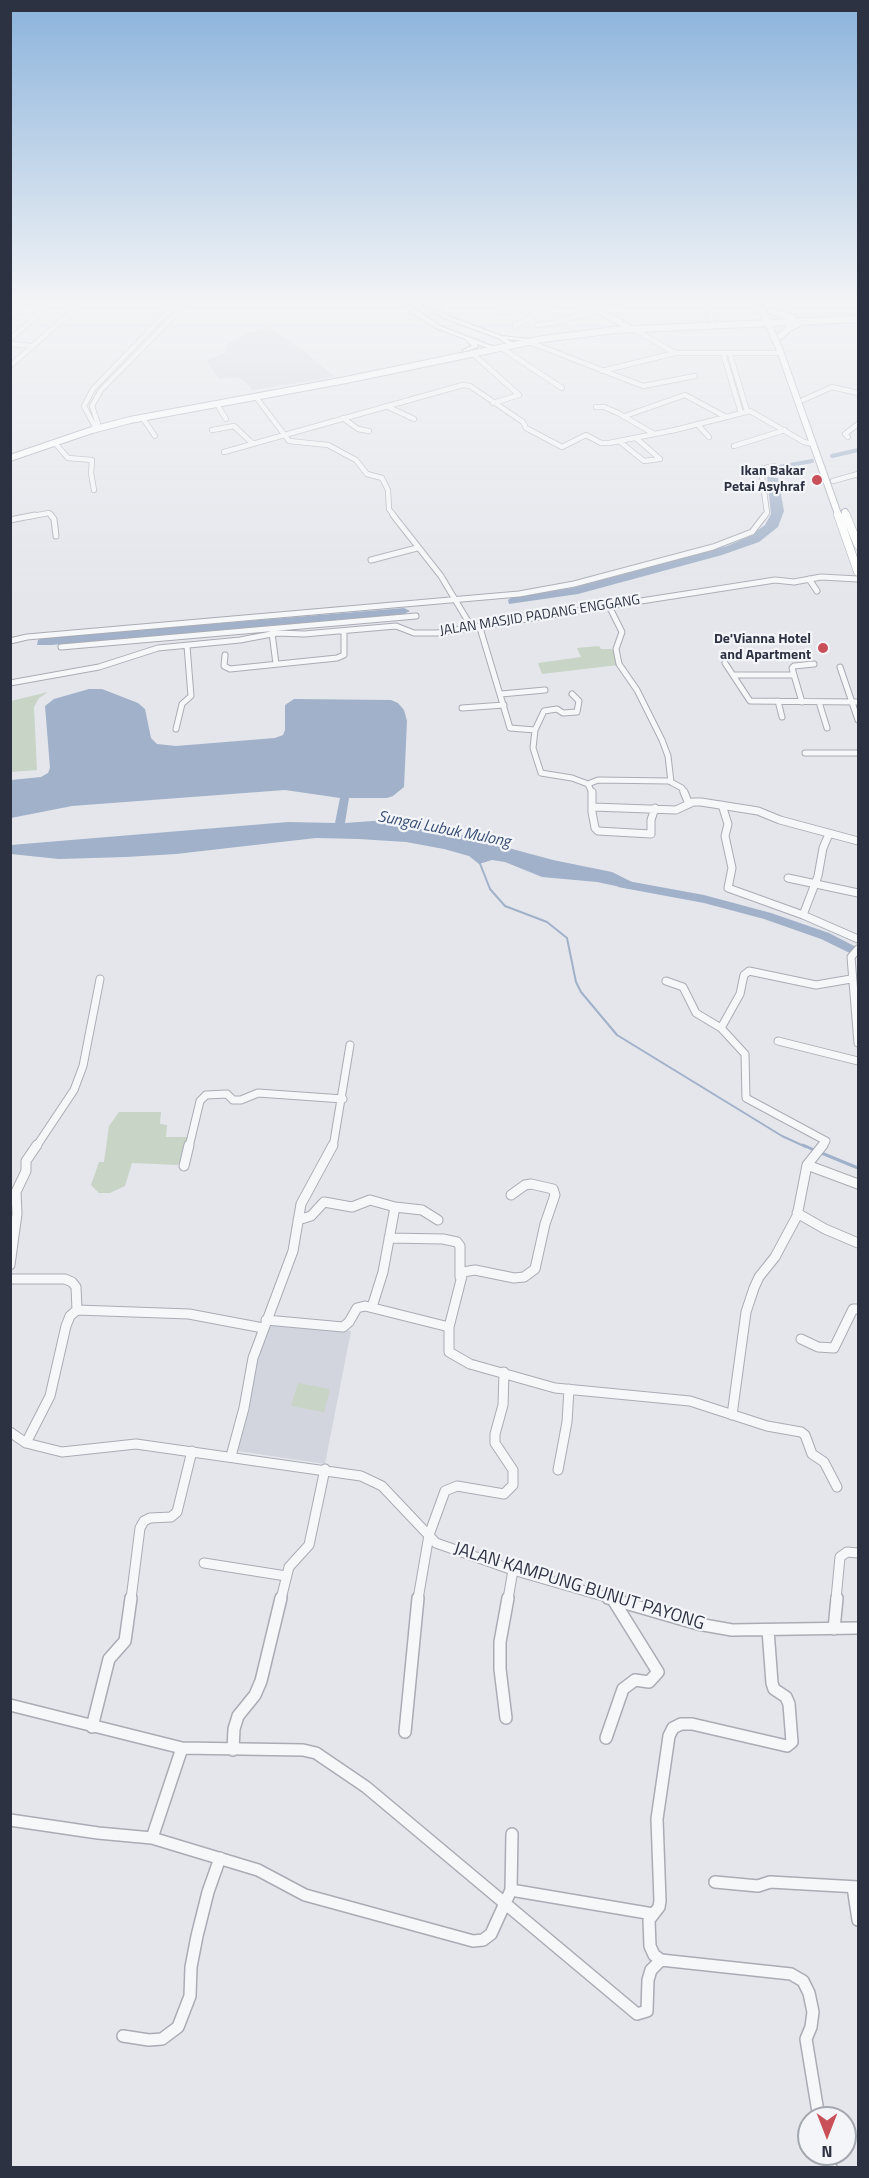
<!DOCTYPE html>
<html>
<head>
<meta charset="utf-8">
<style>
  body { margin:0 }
  #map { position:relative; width:869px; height:2178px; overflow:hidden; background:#e4e6eb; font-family:"Titillium Web",sans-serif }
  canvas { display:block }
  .frame { position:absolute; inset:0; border:12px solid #2c3242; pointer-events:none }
  .north { position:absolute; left:797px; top:2106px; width:60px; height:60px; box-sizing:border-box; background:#f3f5f8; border:2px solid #a3a7af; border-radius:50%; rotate:180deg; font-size:16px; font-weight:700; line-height:24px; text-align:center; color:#2c3242 }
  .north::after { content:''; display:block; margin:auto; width:21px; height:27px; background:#c95059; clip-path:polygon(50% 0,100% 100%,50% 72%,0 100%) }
</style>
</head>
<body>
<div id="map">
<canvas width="869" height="2178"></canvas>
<div class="frame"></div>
<div class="north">N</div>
</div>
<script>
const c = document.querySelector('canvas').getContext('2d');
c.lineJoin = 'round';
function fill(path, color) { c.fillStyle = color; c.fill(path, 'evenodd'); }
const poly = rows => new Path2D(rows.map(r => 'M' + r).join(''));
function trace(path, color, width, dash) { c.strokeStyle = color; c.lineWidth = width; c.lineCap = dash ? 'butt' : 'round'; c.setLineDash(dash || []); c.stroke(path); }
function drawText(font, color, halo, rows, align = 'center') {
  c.font = font + ' "Titillium Web",sans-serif'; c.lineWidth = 4.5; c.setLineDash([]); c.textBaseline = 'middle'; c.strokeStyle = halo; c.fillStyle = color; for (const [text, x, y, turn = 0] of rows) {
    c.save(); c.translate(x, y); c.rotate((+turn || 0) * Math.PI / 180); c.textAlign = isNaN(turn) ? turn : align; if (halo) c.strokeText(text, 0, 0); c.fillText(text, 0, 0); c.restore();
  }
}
fill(poly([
  [268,327,300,348,335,377,253,390,239,377,219,379,206,360,228,352,226,348,229,343,245,334],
  [275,1323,351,1331,325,1464,238,1451,237,1448,249,1411,255,1369,269,1326]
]), '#d2d5dd');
fill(poly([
  [599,646,601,649,614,649,618,665,542,674,538,663,581,657,577,648],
  [48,692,39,698,34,707,37,770,11,772,11,701],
  [119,1112,161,1112,160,1124,167,1125,166,1137,189,1137,187,1148,178,1165,132,1163,125,1186,110,1193,99,1193,91,1185,99,1162,104,1162,109,1126],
  [298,1383,330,1389,324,1412,291,1406]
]), '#c8d4c5');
fill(poly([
  [767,476,778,478,784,511,778,527,759,542,722,555,578,594,509,604,508,600,512,597,572,588,727,546,748,537,765,525,771,514],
  [404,608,410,611,404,614,51,645,37,645,38,640,42,638],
  [89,689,102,689,138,703,145,709,151,738,157,744,176,746,275,738,283,735,285,730,285,705,294,699,391,700,398,703,404,710,407,721,404,787,393,796,387,798,349,798,345,823,387,820,399,822,414,830,436,827,442,830,553,860,612,872,634,883,637,888,630,889,597,882,542,877,505,862,492,860,479,864,469,856,444,849,406,842,359,839,316,838,176,854,126,857,59,859,11,854,11,845,288,822,335,823,340,798,285,790,72,806,11,818,11,780,41,777,48,773,50,768,45,706,54,699]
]), '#a1b1c9');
trace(poly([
  [479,861,490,889,505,906,547,922,567,938,576,982,581,992,617,1035,782,1136,806,1147]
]), '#a1b1c9', 2);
trace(poly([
  [803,1145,814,1150],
  [819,1152,858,1168]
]), '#a1b1c9', 3);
trace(poly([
  [832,456,858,450],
  [772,476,774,469,779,467,812,461]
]), '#a1b1c9', 4);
fill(poly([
  [622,880,704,895,771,913,829,933,858,948,858,957,821,939,764,919,704,903,618,887,617,884,622,880]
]), '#a1b1c9');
const minorFar4 = poly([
  [705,301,713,323],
  [591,306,625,301],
  [504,313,539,301],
  [10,317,30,301],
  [537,325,553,323,599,310],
  [515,326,559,301],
  [634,329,675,353],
  [10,339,54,301],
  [529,342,643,386,695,376],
  [10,344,32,346],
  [500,347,562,388],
  [472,353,519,395,493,403],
  [723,353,741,413],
  [730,354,747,411],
  [10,366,84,301],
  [602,371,675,353,780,353],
  [256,397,289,441,328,445,356,460,367,474,382,478,388,490,389,509,395,517],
  [803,400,832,387,858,393],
  [217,404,226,419],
  [386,406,414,419],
  [596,407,604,407,618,413,654,434],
  [625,416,685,395,726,417],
  [142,417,155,436],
  [343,418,358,429,369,431],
  [98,424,92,406,101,390,188,302],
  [697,424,709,437],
  [95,427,84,406,93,389,178,301,190,301],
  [212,430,234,426,252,443],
  [848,437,845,434,858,424],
  [619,441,644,461,660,459,636,438],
  [55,443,68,458,92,460,91,473,94,490],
  [734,446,785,430],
  [224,452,463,385,470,386,523,422,526,428,562,447,586,435,601,443,609,443,675,430,750,411,804,442,813,444],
  [833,481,858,474],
  [27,517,49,513,52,517],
  [764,517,767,513,761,469,774,466]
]);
const minorFar3 = poly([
  [51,515,54,519,56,536],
  [393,515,441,576,472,628],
  [10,520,35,515],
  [371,560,417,548],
  [809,579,817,591],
  [609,606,622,632,616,649,619,664,637,690,662,740,668,756,671,782],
  [480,628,510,728,535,730,533,748,541,773,572,778,588,784,592,793],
  [272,633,276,664],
  [10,641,27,637,519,594,574,584,713,547,752,532,765,515],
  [61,647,416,616],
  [225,655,224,666,230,669,337,658,344,655,344,631],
  [725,663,750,701,858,702],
  [840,667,858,720],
  [733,675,794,675,792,668,794,666,814,664],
  [794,675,802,702],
  [10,683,99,667,158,648,240,640,277,633,304,634,396,626,414,633,437,633,775,580,794,582,821,577,858,579],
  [501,694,545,690],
  [778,701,782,717],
  [819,702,827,728],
  [462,708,504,705],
  [176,729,182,704,191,696,187,646],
  [535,730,544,711,557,709,563,713,577,712,579,701,572,694],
  [805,753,858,753],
  [588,784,598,780,669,781,682,788,684,793]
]);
const minorFar2 = poly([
  [592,792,592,812,595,828,598,831,651,834,651,820,655,808],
  [684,792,689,804],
  [722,805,728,824,725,836,732,868,728,888,803,915,858,939],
  [593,807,676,810,693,802,701,802,758,811,780,820,858,841],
  [788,878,858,893],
  [803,915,818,876,823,848,829,834],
  [858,949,851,957,858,1043],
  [666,981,683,987,696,1013,721,1028,745,1054,746,1098,826,1141,822,1147],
  [721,1028,740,994,744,975,749,971,816,985,851,979],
  [778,1041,858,1061],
  [36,1147,74,1090,83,1066,100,979],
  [189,1147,200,1101,206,1095,227,1094,233,1100,241,1100,258,1093,343,1099],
  [333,1147,350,1045]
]);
const minorFar1 = poly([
  [807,1165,858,1184],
  [184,1166,189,1145],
  [797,1213,825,1229,858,1243],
  [298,1220,311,1216,324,1202,352,1207,370,1200,395,1207,422,1210,438,1220],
  [389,1238,443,1239,457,1242,460,1246,460,1277],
  [10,1265,17,1214,16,1192,26,1171,26,1161,37,1145],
  [10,1279,65,1279,72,1282,76,1287,77,1310,189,1314,263,1328],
  [372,1307,383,1272,395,1207],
  [266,1320,343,1327,349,1322,357,1308,365,1306,449,1327,463,1272,475,1270,514,1278,524,1277,535,1269,545,1224,555,1195,553,1189,531,1184,525,1185,511,1195],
  [449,1327,449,1352,470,1364,555,1388,690,1401,767,1426,801,1432,805,1435,812,1454,824,1462,837,1487],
  [801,1339,818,1347,834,1348,853,1309,858,1309],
  [732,1415,746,1312,754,1288,759,1277,775,1257,797,1216,807,1165,823,1145],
  [10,1432,26,1443,62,1452,136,1444,361,1476,382,1486,436,1543,513,1570,613,1599],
  [26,1443,50,1396,66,1326,70,1316,77,1310],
  [231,1456,244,1408,253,1358,293,1251,301,1204,333,1145],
  [558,1470,567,1422,569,1389],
  [204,1563,286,1576],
  [131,1599,140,1528,144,1521,150,1518,171,1517,177,1512,192,1451],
  [281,1599,289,1567,309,1545,325,1469],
  [418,1599,429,1535,445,1491,457,1486,504,1494,513,1485,513,1470,495,1443,495,1434,503,1405,504,1372],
  [508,1599,513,1570],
  [836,1599,840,1557,847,1552,858,1553]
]);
const minor = poly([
  [608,1598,698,1624,732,1630,858,1628],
  [834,1629,837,1598],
  [768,1630,772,1683,774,1689,786,1697,789,1704,792,1742,787,1746,692,1724,681,1724,673,1728,669,1736,657,1819,660,1901,659,1907,649,1920,650,1946,654,1955,661,1960,791,1974,803,1981,809,1993,813,2012,811,2027,806,2039,819,2118],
  [10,1705,182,1748,303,1750,316,1753,366,1787,637,2014,647,2011,648,1980,651,1970,661,1960],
  [506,1718,500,1669,500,1642,508,1598],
  [92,1727,109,1659,125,1641,131,1598],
  [405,1732,418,1598],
  [606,1738,623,1689,635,1680,649,1682,658,1672,612,1598],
  [233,1750,234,1729,238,1716,255,1695,261,1681,281,1598],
  [10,1820,98,1833,152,1838,258,1870,305,1895,473,1941,483,1940,491,1934,511,1890,512,1834],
  [152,1838,182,1748],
  [715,1882,758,1886,770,1882,858,1887],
  [853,1887,858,1920],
  [511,1890,653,1914],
  [123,2036,149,2040,162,2039,178,2027,190,1996,191,1967,197,1936,208,1892,220,1858],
  [827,2154,831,2168]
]);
const majorFar1 = poly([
  [582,301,628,327],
  [758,301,779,348,839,517],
  [771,311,793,318],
  [781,336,789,328,798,324],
  [10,458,92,430,130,420,346,380,543,339,615,330,858,319],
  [845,512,847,517]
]);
const major = poly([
  [838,515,858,572],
  [846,515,858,545]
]);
const highway = poly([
  [399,301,405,301,440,326,497,348,494,350,477,344,478,347,463,352,463,350,472,346,465,339,436,328,414,314,399,301],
  [417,301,423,301,448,316,502,336,530,339,527,341,507,339,515,345,510,346,498,338,444,318,417,301]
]);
trace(minorFar4, '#a9acb5', 6);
trace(minorFar3, '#a9acb5', 7);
trace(minorFar2, '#a9acb5', 9);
trace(minorFar1, '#a9acb5', 11);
trace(minor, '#a9acb5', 14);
trace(majorFar1, '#a3a9b6', 8);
trace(major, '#a3a9b6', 9);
trace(highway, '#8c92a1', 2);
trace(minorFar4, '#f6f7f9', 4.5);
trace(minorFar3, '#f6f7f9', 5);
trace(minorFar2, '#f6f7f9', 7);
trace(minorFar1, '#f6f7f9', 9);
trace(minor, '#f6f7f9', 11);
trace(majorFar1, '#fff', 6);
trace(major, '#fff', 8);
fill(highway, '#fff');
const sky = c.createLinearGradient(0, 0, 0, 605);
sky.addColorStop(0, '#8bb3dc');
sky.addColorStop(0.5, '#f3f4f6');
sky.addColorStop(1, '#f3f4f600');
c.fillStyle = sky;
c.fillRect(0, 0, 869, 605);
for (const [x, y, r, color] of [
  [817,480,6,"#c95059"],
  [823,648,6,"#c95059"]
]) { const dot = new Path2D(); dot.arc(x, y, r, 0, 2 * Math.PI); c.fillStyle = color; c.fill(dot); trace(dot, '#f3f5f8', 2); }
drawText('bold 14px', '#2c3242', '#f3f5f8', [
  ["Ikan Bakar",805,472],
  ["Petai Asyhraf",805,488],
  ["De'Vianna Hotel",811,640],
  ["and Apartment",811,656]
], 'right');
drawText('14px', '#2c3242', '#f3f5f8', [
  ["JALAN MASJID PADANG ENGGANG",540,616,-9]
]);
drawText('italic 16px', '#384e75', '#f3f5f8', [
  ["Sungai Lubuk Mulong",444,830,11]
]);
drawText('18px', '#2c3242', '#f3f5f8', [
  ["JALAN KAMPUNG BUNUT PAYONG",579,1587,17]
]);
</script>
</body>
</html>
